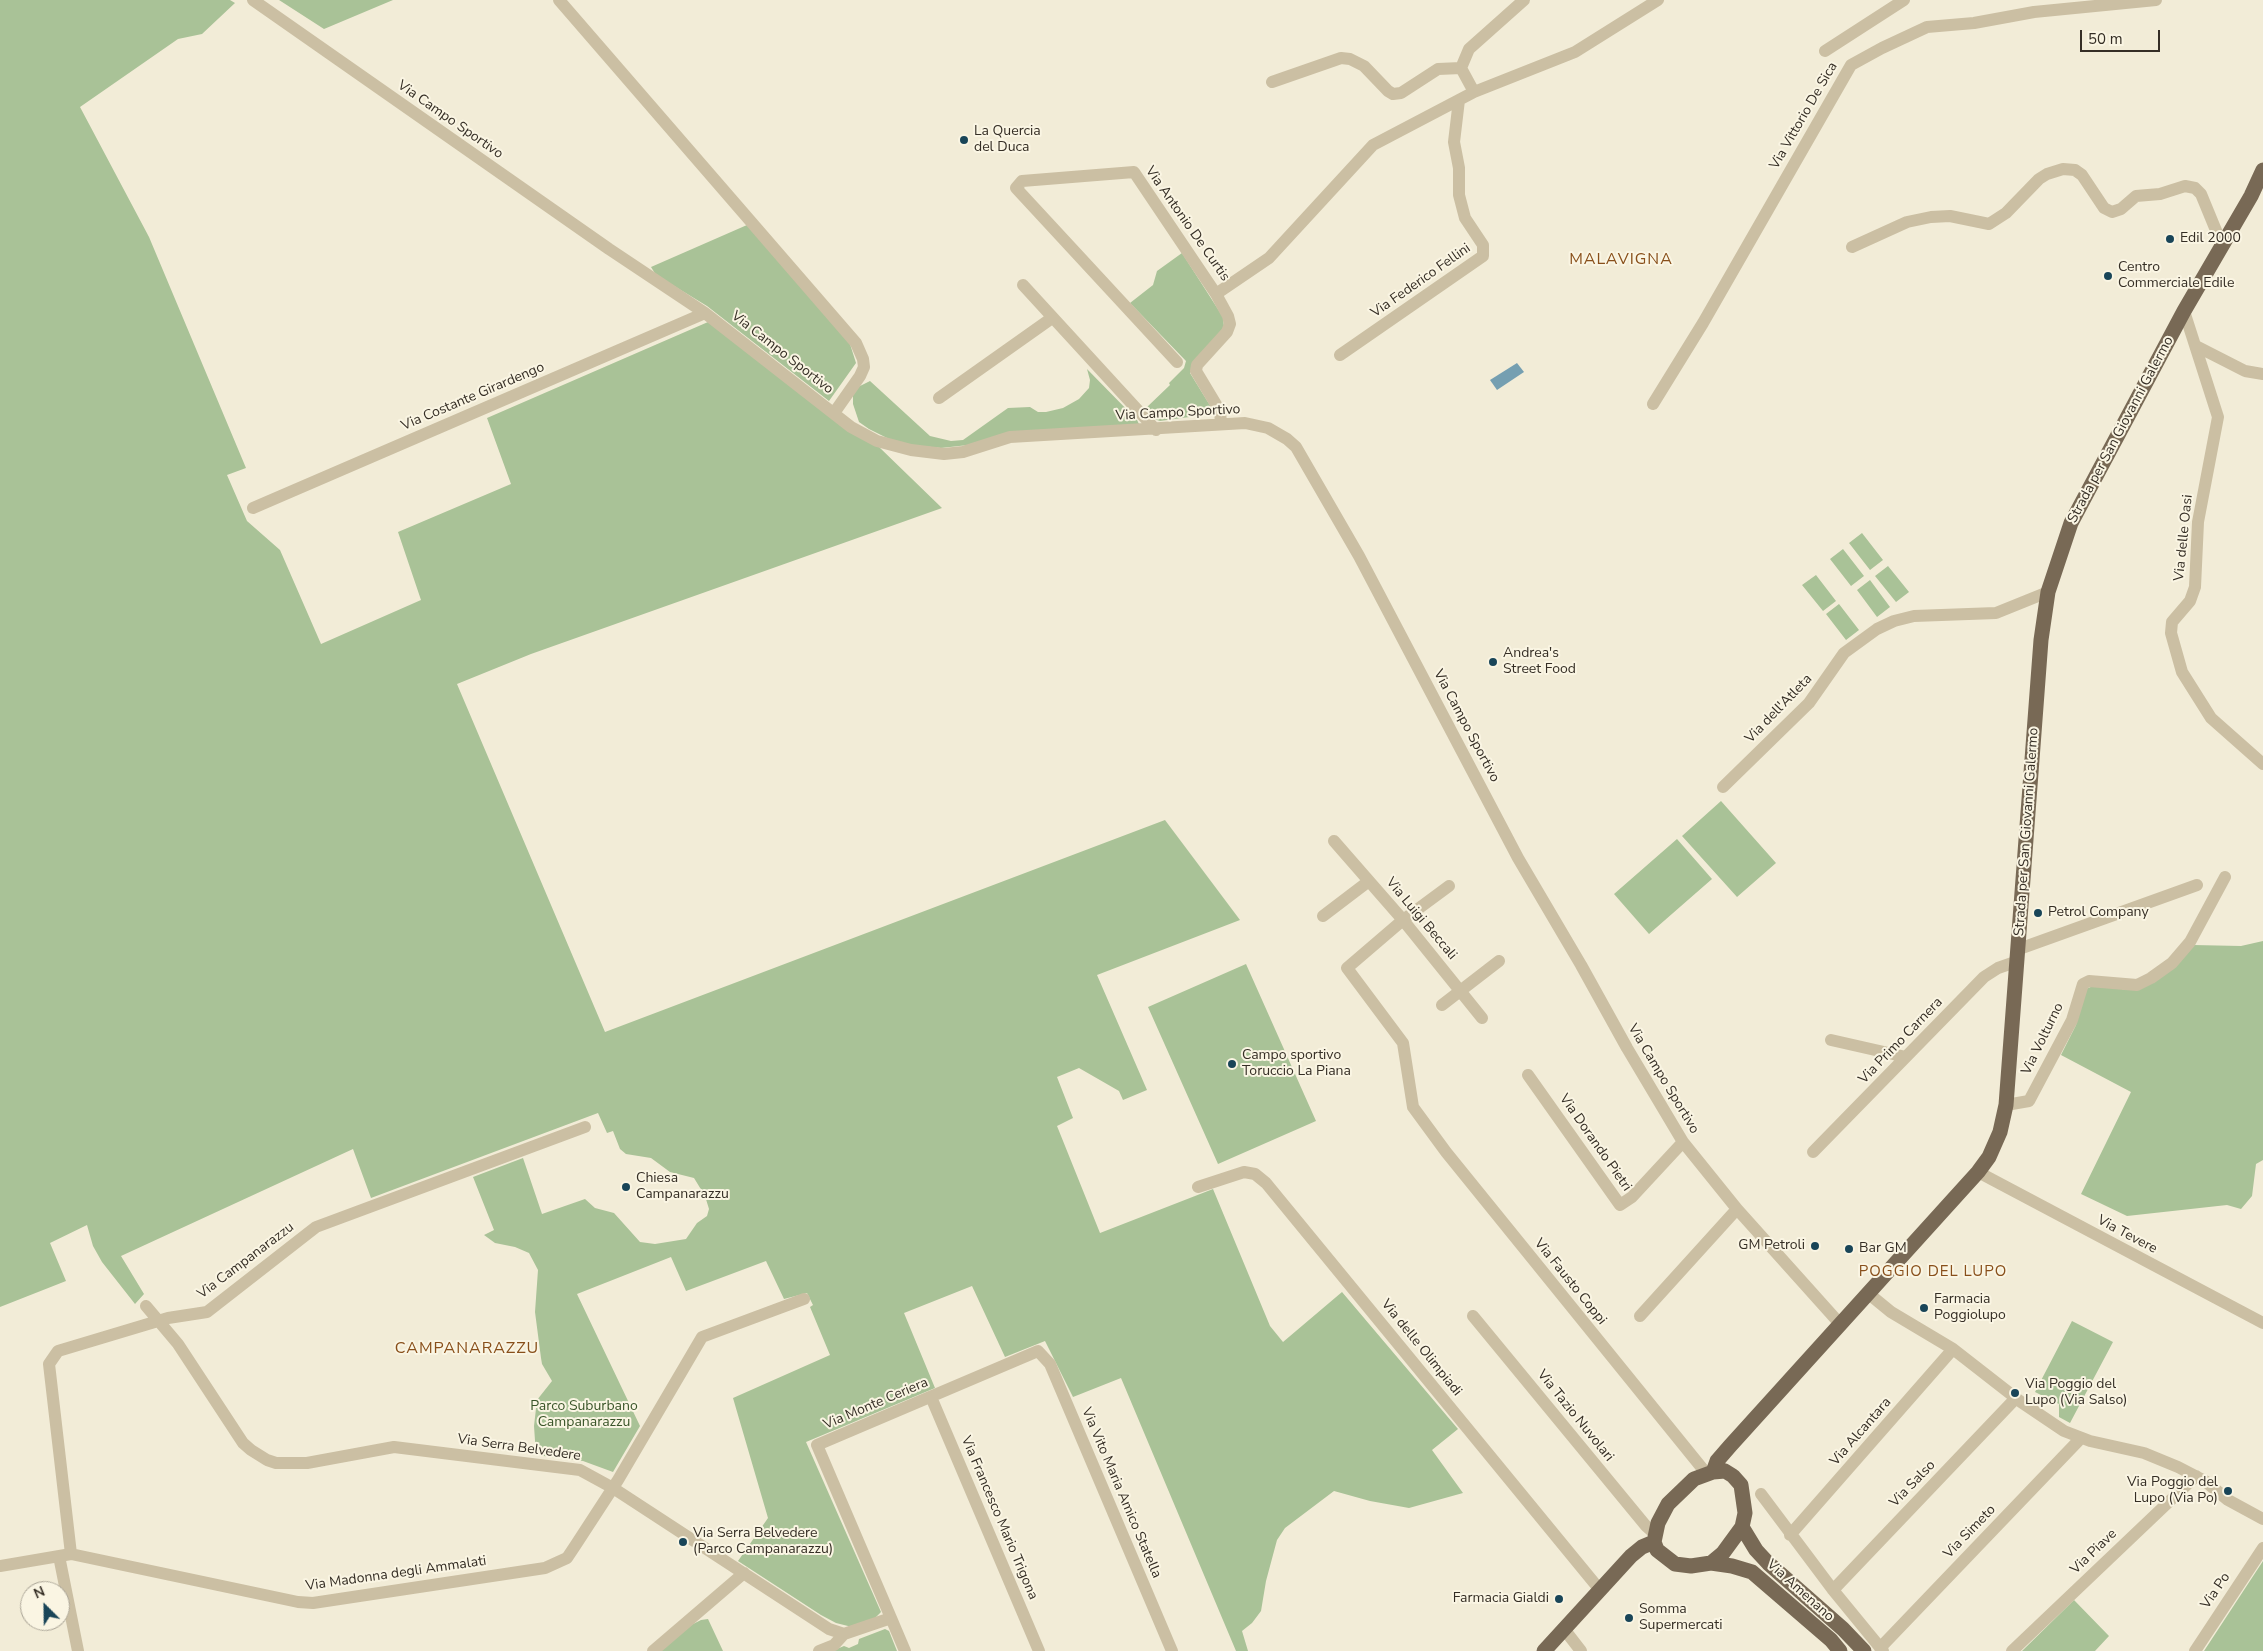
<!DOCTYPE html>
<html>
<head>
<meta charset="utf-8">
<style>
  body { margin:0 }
  #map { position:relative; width:2263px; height:1651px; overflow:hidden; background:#f2ecd7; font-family:"Nunito Sans",sans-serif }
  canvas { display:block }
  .north { position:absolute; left:20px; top:1581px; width:50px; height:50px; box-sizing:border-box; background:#faf5e3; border:1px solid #aba597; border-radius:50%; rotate:337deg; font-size:14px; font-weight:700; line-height:20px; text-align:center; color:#352e25 }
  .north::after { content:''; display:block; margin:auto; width:18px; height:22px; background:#194558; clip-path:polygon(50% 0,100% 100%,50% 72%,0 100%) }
  .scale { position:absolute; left:2080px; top:30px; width:80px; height:22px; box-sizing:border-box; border:2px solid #352e25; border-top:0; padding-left:6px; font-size:15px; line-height:18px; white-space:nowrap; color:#352e25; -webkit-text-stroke:4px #faf5e3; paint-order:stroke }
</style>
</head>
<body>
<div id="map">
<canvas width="2263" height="1651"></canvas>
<div class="north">N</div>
<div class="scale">50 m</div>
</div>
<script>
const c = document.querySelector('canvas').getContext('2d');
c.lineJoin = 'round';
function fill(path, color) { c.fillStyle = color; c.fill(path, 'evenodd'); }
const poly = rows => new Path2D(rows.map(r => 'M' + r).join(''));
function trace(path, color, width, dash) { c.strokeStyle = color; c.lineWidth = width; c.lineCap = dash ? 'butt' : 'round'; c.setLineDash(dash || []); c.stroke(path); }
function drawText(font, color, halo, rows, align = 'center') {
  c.font = font + ' "Nunito Sans",sans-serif'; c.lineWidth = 4; c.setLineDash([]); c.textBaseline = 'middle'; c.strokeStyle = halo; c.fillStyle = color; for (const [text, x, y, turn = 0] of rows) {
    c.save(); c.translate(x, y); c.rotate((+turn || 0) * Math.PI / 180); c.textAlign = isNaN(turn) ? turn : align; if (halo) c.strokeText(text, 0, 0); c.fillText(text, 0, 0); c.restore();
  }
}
fill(poly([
  [0,0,230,0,235,3,202,34,178,39,80,107,149,237,246,468,227,475,247,521,280,550,321,644,421,600,398,532,511,484,487,418,708,322,878,446,942,508,531,654,457,684,605,1032,1165,820,1240,920,1097,975,1147,1090,1123,1100,1119,1091,1079,1068,1057,1077,1073,1118,1057,1126,1100,1233,1213,1189,1270,1326,1283,1342,1342,1292,1458,1429,1432,1450,1463,1493,1409,1508,1370,1501,1334,1491,1285,1528,1277,1540,1266,1581,1261,1611,1252,1623,1242,1631,1248,1651,1236,1651,1121,1378,1073,1397,1045,1341,1005,1357,972,1286,904,1313,935,1388,806,1442,881,1612,874,1619,852,1627,836,1623,821,1615,738,1561,768,1518,733,1398,830,1355,810,1307,813,1305,807,1293,784,1299,766,1261,686,1291,671,1257,577,1294,640,1426,613,1472,583,1461,536,1455,534,1426,537,1400,552,1381,542,1364,541,1358,535,1312,538,1270,529,1253,515,1247,495,1243,484,1235,494,1230,473,1177,523,1158,542,1214,585,1199,595,1208,614,1213,640,1242,655,1244,686,1239,697,1223,707,1216,709,1209,705,1196,694,1178,670,1172,651,1158,626,1154,620,1149,613,1131,607,1133,598,1113,371,1198,353,1149,121,1256,144,1294,135,1304,102,1262,93,1246,87,1225,50,1243,66,1281,0,1307],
  [279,0,393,0,324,29],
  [747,225,850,344,856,363,829,401,707,306,656,275,651,267],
  [1182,253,1223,317,1224,327,1190,373,1211,407,1211,411,1204,415,1160,421,1154,419,1146,408,1170,385,1169,383,1184,368,1186,361,1130,303,1153,285,1157,271],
  [1087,369,1137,420,1140,426,941,448,912,445,889,439,869,429,859,422,853,404,853,394,858,387,870,381,930,436,951,441,963,440,1008,408,1030,407,1038,412,1046,412,1063,408,1079,399,1089,388,1090,380],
  [1862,533,1883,560,1870,570,1849,543],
  [1843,549,1864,576,1851,586,1830,559],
  [1888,566,1909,592,1896,602,1875,576],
  [1816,575,1836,601,1823,611,1802,585],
  [1870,580,1890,607,1877,617,1857,590],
  [1839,604,1859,630,1846,640,1826,614],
  [1721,801,1776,863,1737,897,1682,836],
  [1677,839,1712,879,1649,934,1614,894],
  [2263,941,2263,1160,2256,1164,2252,1196,2241,1209,2227,1205,2127,1216,2081,1194,2131,1092,2061,1055,2076,1025,2086,989,2095,985,2128,990,2193,945,2241,946],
  [1246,964,1316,1121,1218,1164,1148,1007],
  [2072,1321,2113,1342,2070,1423,2059,1417,2059,1404,2035,1392],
  [2263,1561,2263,1651,2204,1651],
  [2074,1600,2109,1636,2095,1651,2022,1651],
  [708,1619,723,1651,658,1651,689,1626,701,1620],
  [885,1629,889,1631,897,1651,832,1651,844,1646,849,1648,858,1644,859,1639]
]), '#a9c297');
fill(poly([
  [1517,363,1524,372,1497,390,1490,380]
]), '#759fb1');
trace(poly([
  [253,0,609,249,705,313,851,427,877,441,911,450,944,454,963,452,1010,437,1245,423,1268,428,1287,439,1296,447,1359,556,1518,858,1581,965,1627,1048,1683,1142,1737,1209,1841,1325],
  [559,0,856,343,863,359,864,367,860,376,834,413],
  [1825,51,1904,0],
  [1272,82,1341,58,1350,59,1364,66,1388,91,1393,94,1401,93,1438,69,1461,68],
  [1474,92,1461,68,1469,49,1524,0],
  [1852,247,1907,222,1931,217,1950,216,1989,224,2006,213,2039,179,2047,174,2063,169,2075,170,2082,175,2104,208,2112,212,2121,209,2136,196,2160,194,2185,186,2195,188,2201,194,2222,245],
  [1023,285,1156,430],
  [1216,294,1269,258,1373,145,1474,92,1575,52,1658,0],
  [2184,311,2218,417,2198,522,2195,587,2190,601,2172,622,2171,633,2182,672,2211,718,2263,764],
  [2196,346,2245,371,2263,374],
  [1340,355,1483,256,1483,245,1465,218,1459,195,1459,168,1454,142,1459,100],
  [1177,362,1016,188,1022,181,1134,172,1216,294,1228,316,1230,324,1227,332,1197,365,1196,371,1220,411,1221,424],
  [939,398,1052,318],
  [1653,404,1703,323,1851,65,1882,48,1927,27,1974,23,2034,12,2156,0],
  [253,508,705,313],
  [1723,787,1809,703,1844,653,1877,629,1894,621,1914,616,1996,613,2048,592],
  [1334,841,1403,920,1482,1018],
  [1449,886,1403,920,1347,968,1403,1043,1413,1107,1446,1152,1706,1473],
  [1323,916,1369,881],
  [2019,949,2197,885],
  [1442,1005,1499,961],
  [1831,1040,1906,1057],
  [1528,1075,1620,1205,1632,1197,1683,1142],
  [2006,1105,2029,1101,2072,1020,2083,984,2089,981,2137,985,2151,978,2172,963,2190,942,2225,877],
  [1813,1152,1984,977,1998,968,2018,961],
  [1978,1172,2263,1323],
  [1198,1187,1244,1172,1255,1174,1266,1183,1600,1590],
  [1869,1294,1891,1312,1953,1349,2021,1402,2064,1431,2090,1441,2144,1453,2178,1467,2205,1481,2228,1500,2263,1519],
  [146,1306,178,1344,243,1443,251,1450,267,1460,276,1463,307,1463,394,1447,580,1470,613,1488,829,1629,844,1634,891,1618,905,1651],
  [1473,1316,1646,1526,1654,1533],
  [1640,1316,1737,1209],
  [931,1397,1039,1651],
  [1761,1494,1833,1590,1883,1651],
  [1790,1535,1953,1349],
  [71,1554,49,1364,58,1351,168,1318,207,1312,316,1227,585,1127],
  [59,1556,78,1651],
  [0,1566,71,1554,298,1602,313,1603,545,1568,567,1558,575,1546,618,1480,702,1337,804,1299],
  [1833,1590,2016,1398],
  [891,1618,817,1445,1038,1351,1050,1364,1172,1651],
  [1564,1629,1581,1651],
  [1880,1648,2081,1438],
  [653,1651,744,1573],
  [819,1651,834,1645,844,1634],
  [2012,1651,2196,1476],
  [2195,1651,2263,1548]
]), '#cbbfa3', 12);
trace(poly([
  [1725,1471,1733,1476,1741,1485,1745,1513,1742,1527,1723,1553,1711,1563,1691,1566,1675,1564,1657,1550,1654,1542,1658,1523,1668,1504,1694,1479,1713,1472,1725,1471],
  [1713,1472,1717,1461,1730,1446,1978,1172,1989,1157,2000,1132,2006,1105,2041,640,2048,592,2071,523,2184,311,2251,196,2263,170],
  [1742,1527,1756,1550,1768,1563,1843,1629,1864,1651],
  [1711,1563,1732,1566,1752,1572,1831,1640,1840,1651],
  [1544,1651,1631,1556,1642,1547,1654,1542]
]), '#786955', 15);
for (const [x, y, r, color] of [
  [964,140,5,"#194558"],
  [2170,239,5,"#194558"],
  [2108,276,5,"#194558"],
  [1493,662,5,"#194558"],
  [2038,913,5,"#194558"],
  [1232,1064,5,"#194558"],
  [626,1187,5,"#194558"],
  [1815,1246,5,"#194558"],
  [1849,1249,5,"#194558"],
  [1924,1308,5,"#194558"],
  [2015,1393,5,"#194558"],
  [2228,1491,5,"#194558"],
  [683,1542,5,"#194558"],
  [1559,1599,5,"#194558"],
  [1629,1618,5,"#194558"]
]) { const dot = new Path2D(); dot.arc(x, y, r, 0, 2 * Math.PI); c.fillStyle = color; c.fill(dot); trace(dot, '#faf5e3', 2); }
drawText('14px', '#352e25', '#faf5e3', [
  ["Via Vittorio De Sica",1804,116,-60],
  ["Via Campo Sportivo",450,120,35],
  ["Via Antonio De Curtis",1187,224,55],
  ["Via Federico Fellini",1421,281,-35],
  ["Via Campo Sportivo",782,353,38],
  ["Via Costante Girardengo",473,397,-23],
  ["Via Campo Sportivo",1178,413,-3],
  ["Strada per San Giovanni Galermo",2121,430,-62],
  ["Via delle Oasi",2184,538,-84],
  ["Via dell'Atleta",1779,709,-46],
  ["Via Campo Sportivo",1466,726,62],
  ["Strada per San Giovanni Galermo",2027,832,-86],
  ["Via Luigi Beccali",1421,919,50],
  ["Via Volturno",2043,1039,-64],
  ["Via Primo Carnera",1901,1041,-46],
  ["Via Campo Sportivo",1663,1079,59],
  ["Via Dorando Pietri",1595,1143,55],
  ["Via Tevere",2127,1235,28],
  ["Via Campanarazzu",246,1261,-37],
  ["Via Fausto Coppi",1570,1282,51],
  ["Via delle Olimpiadi",1421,1348,51],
  ["Via Monte Ceriera",876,1404,-23],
  ["Via Tazio Nuvolari",1575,1416,51],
  ["Via Alcantara",1861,1432,-49],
  ["Via Serra Belvedere",519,1448,8],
  ["Via Salso",1913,1484,-46],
  ["Via Vito Maria Amico Statella",1121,1493,67],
  ["Via Francesco Mario Trigona",999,1518,67],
  ["Via Simeto",1970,1532,-46],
  ["Via Piave",2094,1552,-44],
  ["Via Madonna degli Ammalati",396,1574,-8],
  ["Via Amenano",1800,1591,42],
  ["Via Po",2216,1591,-56]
]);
drawText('14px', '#352e25', '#faf5e3', [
  ["La Quercia",974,132],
  ["del Duca",974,148],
  ["Edil 2000",2180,239],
  ["Centro",2118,268],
  ["Commerciale Edile",2118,284],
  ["Andrea's",1503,654],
  ["Street Food",1503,670],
  ["Petrol Company",2048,913],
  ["Campo sportivo",1242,1056],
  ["Toruccio La Piana",1242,1072],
  ["Chiesa",636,1179],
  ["Campanarazzu",636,1195],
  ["GM Petroli",1805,1246,"right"],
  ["Bar GM",1859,1249],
  ["Farmacia",1934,1300],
  ["Poggiolupo",1934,1316],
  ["Via Poggio del",2025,1385],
  ["Lupo (Via Salso)",2025,1401],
  ["Via Poggio del",2218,1483,"right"],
  ["Lupo (Via Po)",2218,1499,"right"],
  ["Via Serra Belvedere",693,1534],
  ["(Parco Campanarazzu)",693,1550],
  ["Farmacia Gialdi",1549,1599,"right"],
  ["Somma",1639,1610],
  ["Supermercati",1639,1626]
], 'left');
drawText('14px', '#395428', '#faf5e3', [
  ["Parco Suburbano",584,1407],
  ["Campanarazzu",584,1423]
]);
c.letterSpacing = '1px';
drawText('15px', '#884f1a', '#faf5e3', [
  ["POGGIO DEL LUPO",1933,1272]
]);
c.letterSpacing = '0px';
c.letterSpacing = '1px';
drawText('16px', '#884f1a', '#faf5e3', [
  ["MALAVIGNA",1621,260],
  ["CAMPANARAZZU",467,1349]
]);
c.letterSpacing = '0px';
</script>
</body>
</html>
